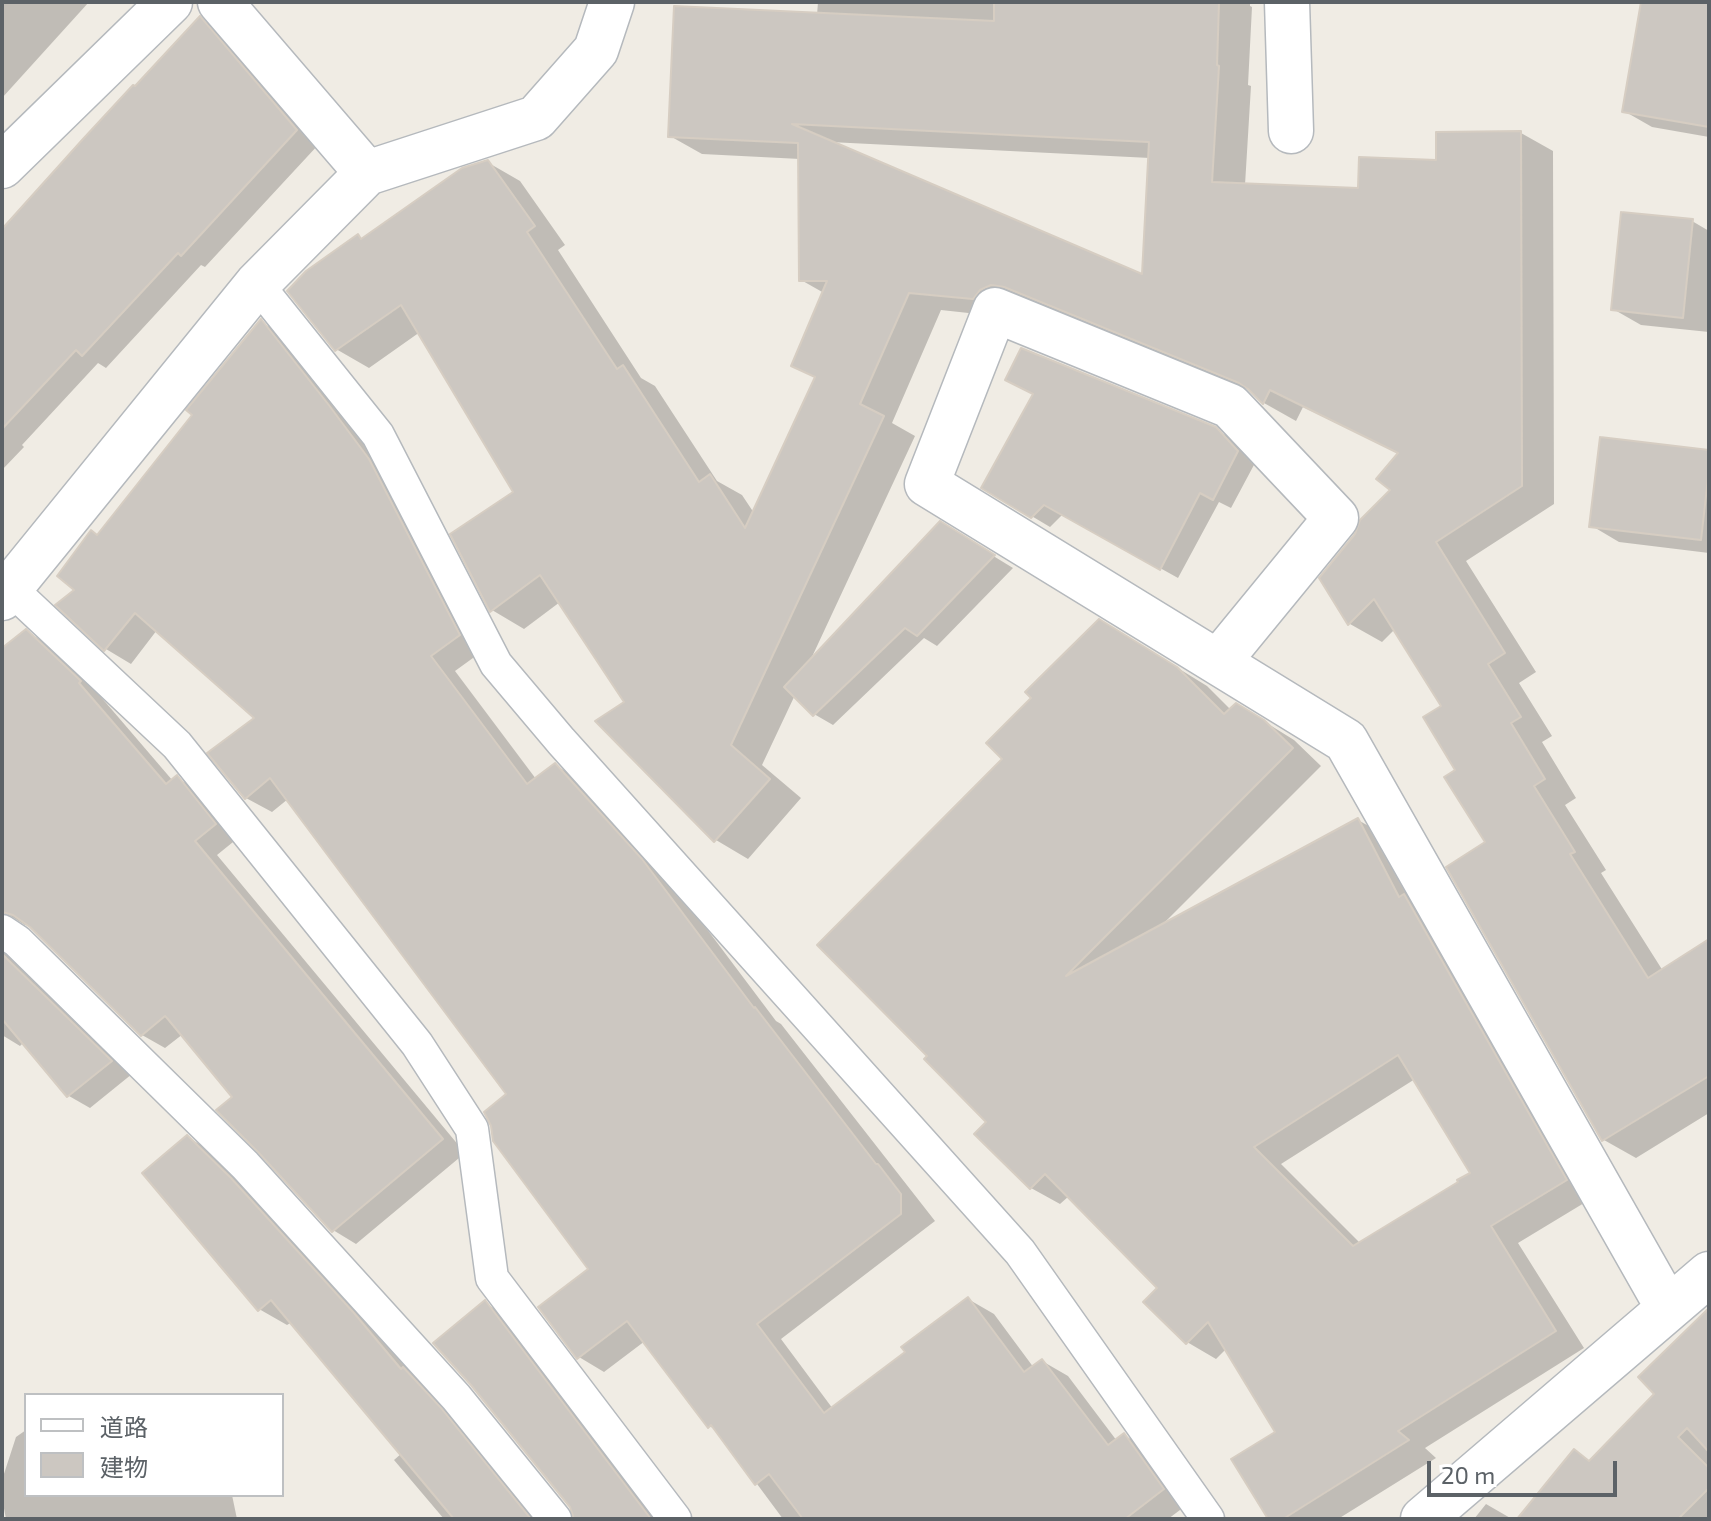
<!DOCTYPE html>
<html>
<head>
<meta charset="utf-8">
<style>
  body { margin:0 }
  #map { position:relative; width:1711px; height:1521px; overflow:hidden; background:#f0ece4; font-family:"Exo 2","Noto Sans JP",sans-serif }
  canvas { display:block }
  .frame { position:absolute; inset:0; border:4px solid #5c6267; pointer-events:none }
  .legend { position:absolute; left:24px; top:1393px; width:260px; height:104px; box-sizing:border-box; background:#fff; border:2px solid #bec0c2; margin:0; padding:10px 14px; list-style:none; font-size:24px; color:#5c6267 }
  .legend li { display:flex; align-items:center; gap:16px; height:40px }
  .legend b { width:40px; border:2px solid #bec0c2 }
  .scale { position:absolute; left:1427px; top:1461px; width:190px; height:36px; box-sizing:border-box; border:4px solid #5c6267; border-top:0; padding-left:10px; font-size:24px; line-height:28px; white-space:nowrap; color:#5c6267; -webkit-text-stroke:6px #fff; paint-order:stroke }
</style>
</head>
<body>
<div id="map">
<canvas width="1711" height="1521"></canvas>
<div class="frame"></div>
<ul class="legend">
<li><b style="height:10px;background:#fff"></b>道路</li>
<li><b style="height:22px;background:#ccc7c1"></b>建物</li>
</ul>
<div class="scale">20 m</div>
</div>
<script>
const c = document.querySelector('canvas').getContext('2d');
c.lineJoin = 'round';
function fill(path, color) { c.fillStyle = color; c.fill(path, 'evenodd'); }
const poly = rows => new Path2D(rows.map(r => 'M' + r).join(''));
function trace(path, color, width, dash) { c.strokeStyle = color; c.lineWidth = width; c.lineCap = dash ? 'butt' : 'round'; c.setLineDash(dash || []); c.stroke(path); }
fill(poly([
  [2,2,89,2,2,98],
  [818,2,1250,2,1250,6,1252,7,1248,85,1251,86,1245,185,1360,190,1521,133,1553,151,1554,504,1466,561,1536,672,1519,683,1552,736,1542,742,1576,798,1565,805,1606,870,1601,873,1663,971,1709,942,1709,1113,1636,1158,1604,1140,1458,771,1444,707,1395,629,1382,642,1350,624,1321,578,1393,490,1400,454,1303,407,1296,421,1264,403,1254,392,1039,304,1005,317,941,310,892,423,915,436,811,659,959,535,1013,568,937,646,924,638,833,725,814,714,795,695,762,765,801,798,748,859,716,840,598,721,627,702,560,602,524,629,492,610,515,493,420,332,369,368,336,349,358,237,363,240,487,162,520,181,565,245,558,250,641,378,655,386,717,481,742,495,754,513,816,378,794,365,824,293,801,280,800,159,702,154,670,136,817,15],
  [830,142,1150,158,1144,277],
  [1643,2,1709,2,1709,137,1652,127,1624,111],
  [200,19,223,31,319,144,205,267,201,265,106,368,98,363,22,445,24,447,2,470,2,232],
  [1692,221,1709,231,1709,332,1641,325,1613,309],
  [261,322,286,336,354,420,484,650,455,671,536,779,555,765,581,780,667,876,776,1021,781,1024,935,1221,781,1339,833,1409,908,1353,968,1299,994,1314,1034,1368,1042,1361,1068,1376,1117,1441,1124,1435,1149,1450,1188,1504,1168,1519,783,1519,717,1430,709,1426,645,1341,604,1372,579,1357,590,1270,509,1094,288,799,272,812,246,798,257,718,157,630,131,664,106,649,58,605,77,590,98,536,195,415],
  [1215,429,1234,440,1255,463,1231,508,1219,502,1178,578,1063,514,1050,527,983,487],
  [1709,452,1709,553,1619,542,1592,526],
  [26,631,49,645,103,695,101,697,173,781,177,778,200,791,238,838,217,855,465,1153,356,1244,333,1230,234,1097,183,1034,165,1048,142,1035,32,926,25,925,4,912,2,881,2,651],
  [1129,638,1207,686,1231,710,1265,722,1294,740,1321,766,1162,925,1358,820,1388,837,1594,1197,1518,1243,1584,1348,1425,1448,1436,1458,1338,1519,1271,1519,1278,1432,1227,1348,1216,1359,1187,1342,1160,1288,1069,1196,1060,1204,1031,1188,989,1122],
  [1415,1079,1473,1173,1361,1244,1281,1164],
  [2,939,6,953,13,961,27,971,132,1074,90,1108,69,1096,24,1042,20,1046,2,1035],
  [187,1137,215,1153,259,1196,544,1519,444,1519,394,1460,402,1453,292,1322,287,1325,259,1309],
  [485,1303,504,1314,660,1519,600,1519,472,1384],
  [1709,1311,1709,1519,1520,1519,1575,1452,1591,1462,1657,1394],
  [26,1430,26,1495,232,1495,237,1519,6,1519,2,1498,2,1480,16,1437],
  [1486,1504,1512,1519,1474,1519]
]), '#0003');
const building = poly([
  [994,2,1219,2,1217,65,1219,66,1212,182,1358,188,1359,157,1436,160,1436,132,1521,131,1522,486,1436,542,1505,653,1488,664,1521,717,1511,723,1545,779,1534,786,1575,852,1570,854,1648,978,1709,939,1709,1076,1602,1141,1446,867,1485,842,1444,777,1455,770,1423,717,1441,706,1374,599,1348,625,1319,578,1355,534,1360,520,1390,490,1376,479,1398,453,1270,390,1263,404,1248,389,1239,383,1004,287,991,285,980,290,973,299,909,293,860,404,884,416,731,745,770,779,714,842,595,721,624,702,540,575,490,612,450,534,513,492,401,305,335,351,287,291,306,271,358,234,361,239,462,168,488,160,535,226,527,232,617,369,623,365,699,482,710,474,745,528,815,377,791,366,827,281,799,281,798,143,668,137,674,6,994,21,994,2],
  [792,124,1149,142,1142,274,792,124],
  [1641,2,1709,2,1709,127,1622,112,1641,2],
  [200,16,297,130,181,256,178,253,82,356,76,350,2,429,2,229,83,139,133,85,135,86,200,16],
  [1621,212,1693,219,1683,318,1611,310,1621,212],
  [261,319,328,404,369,459,460,635,431,656,527,784,555,763,642,859,754,1008,755,1007,876,1164,878,1164,901,1194,901,1214,757,1324,824,1413,905,1352,901,1347,968,1297,1024,1372,1042,1359,1108,1445,1124,1433,1164,1489,1125,1519,803,1519,769,1474,755,1485,711,1425,708,1428,627,1321,577,1359,538,1307,588,1269,493,1141,491,1126,484,1112,506,1094,270,778,245,799,207,753,254,718,135,613,104,651,55,605,74,590,57,576,91,530,97,535,192,415,186,410,261,319],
  [1021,348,1216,427,1238,451,1213,500,1200,493,1160,570,1044,505,1031,518,981,488,1033,394,1005,380,1021,348],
  [1600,437,1709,450,1709,469,1701,540,1589,527,1600,437],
  [940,521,995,555,917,636,905,628,813,716,784,687,940,521],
  [1099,619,1177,667,1224,714,1236,703,1264,720,1293,748,1066,976,1358,818,1399,897,1404,894,1567,1180,1491,1226,1556,1331,1398,1431,1409,1440,1283,1519,1268,1519,1231,1459,1275,1432,1208,1322,1186,1344,1143,1302,1157,1288,1045,1174,1030,1189,974,1134,986,1122,924,1059,927,1056,817,945,1002,759,986,743,1031,698,1025,692,1099,619],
  [1398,1055,1470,1173,1457,1180,1458,1182,1353,1246,1254,1147,1398,1055],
  [26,629,81,681,79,683,166,784,177,775,216,824,195,841,443,1139,332,1232,258,1152,216,1110,232,1097,167,1018,165,1016,141,1036,30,927,13,915,2,912,2,648,26,629],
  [2,954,112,1061,67,1097,2,1019,2,954],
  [187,1135,231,1178,354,1313,401,1369,403,1367,442,1409,531,1519,454,1519,271,1300,258,1311,142,1173,187,1135],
  [485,1300,651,1519,574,1519,570,1507,471,1385,433,1343,485,1300],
  [1709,1308,1709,1452,1687,1428,1678,1437,1709,1468,1709,1488,1678,1519,1517,1519,1574,1449,1589,1461,1654,1394,1638,1377,1709,1308]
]);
fill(building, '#ccc7c1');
trace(building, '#d6cdc2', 2);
const lane = poly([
  [257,284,378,435,496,664,561,741,1020,1252,1208,1519],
  [11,589,177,745,417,1044,472,1129,492,1278,675,1519],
  [2,931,17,941,245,1165,456,1397,555,1519]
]);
const street = poly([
  [220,2,367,173],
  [1287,2,1291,131],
  [2,166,170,2],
  [2,598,257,284,367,173,536,118,596,50,612,2],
  [1218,662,1336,518,1230,406,995,310,927,484,1346,741,1668,1308],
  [1423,1519,1709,1274]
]);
trace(lane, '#b5b9bd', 35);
trace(street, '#b5b9bd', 47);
trace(lane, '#fff', 32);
trace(street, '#fff', 44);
</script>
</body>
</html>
